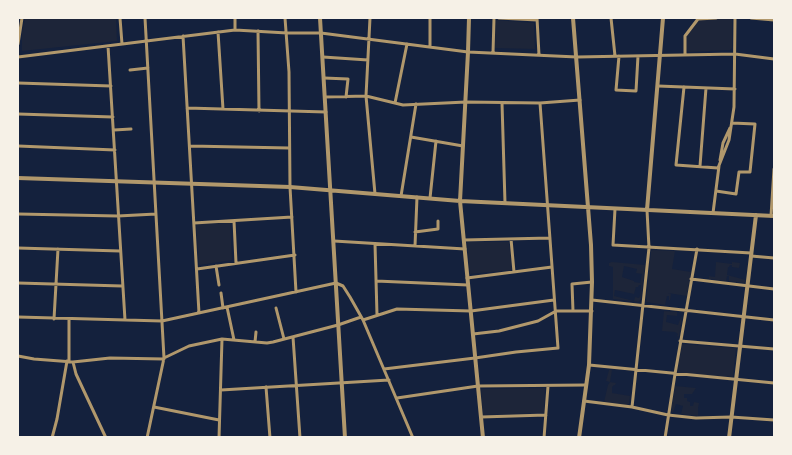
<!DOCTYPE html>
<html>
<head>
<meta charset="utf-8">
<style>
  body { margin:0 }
  #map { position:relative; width:792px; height:455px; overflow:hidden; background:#14213d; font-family:"Space Grotesk",sans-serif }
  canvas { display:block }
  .frame { position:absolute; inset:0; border:19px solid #f6f1e7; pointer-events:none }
</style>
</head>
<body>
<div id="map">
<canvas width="792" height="455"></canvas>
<div class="frame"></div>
</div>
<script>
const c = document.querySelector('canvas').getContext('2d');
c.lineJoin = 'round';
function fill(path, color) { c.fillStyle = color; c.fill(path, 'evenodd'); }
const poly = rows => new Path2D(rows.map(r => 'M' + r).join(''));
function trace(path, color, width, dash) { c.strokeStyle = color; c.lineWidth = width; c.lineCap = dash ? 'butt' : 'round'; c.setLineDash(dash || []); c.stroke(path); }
fill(poly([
  [25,18,116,18,117,41,22,51,22,32],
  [732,18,732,48,730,50,689,52,686,49,686,37,699,20],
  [495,20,534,23,535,49,495,48],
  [230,223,232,260,199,265,196,224],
  [467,242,509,242,512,270,470,274],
  [653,250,675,251,672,269,691,272,687,296,668,293,671,294,670,300,669,300,669,296,667,296,665,305,646,302,651,251],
  [612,262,645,265,641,299,639,302,613,299,613,267,609,266,609,263],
  [624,266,637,269,636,273,642,274,640,283,634,282,634,281,622,277],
  [639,285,641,285,640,296,639,298,635,297,634,301,614,296,615,290,634,294,636,287,638,287],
  [716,262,732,264,732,262,740,263,739,268,732,267,732,265,730,265,729,267,728,267,727,275,746,280,745,282,744,283,729,281,729,276,727,276,726,281,709,279,709,276,715,277],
  [664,311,677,312,677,316,667,315,666,322,678,325,681,317,682,317,679,337,677,336,678,334,675,332,662,331],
  [682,344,736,348,733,377,677,373],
  [609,370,612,370,610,382,616,383,615,385,614,385,612,387,612,393,630,396,629,404,627,405,604,402,608,385,610,382,606,381],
  [675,386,696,388,692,394,684,394,684,398,687,398,687,401,690,402,690,406,693,406,694,402,699,403,698,408,698,416,681,414,683,406,676,404,673,413,671,411],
  [545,388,544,413,483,415,481,389]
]), '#1d2539');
trace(poly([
  [120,18,122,44],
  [145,18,164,358,147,438],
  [235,18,235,30],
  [285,18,289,72,290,187,296,292],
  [370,18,366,96,375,194],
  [499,18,537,20],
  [537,18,539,55],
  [611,18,615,56],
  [751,18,774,20],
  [258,31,259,111],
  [218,32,223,109],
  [183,36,199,313],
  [18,44,22,18],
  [108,46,125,320],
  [430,47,430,18],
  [493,53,494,18],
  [685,55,685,36,698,19,716,18],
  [619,56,616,90,636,91,638,56],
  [18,57,235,30,287,33,321,33,468,52,577,57,735,54,774,59],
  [323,57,368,60],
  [130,70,148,68],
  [324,78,348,79,346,97],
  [18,83,111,86],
  [658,86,735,89],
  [684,87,676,165,718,168],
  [325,97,366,96,403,105,466,102,540,103,580,100],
  [395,103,407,44],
  [502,103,505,203],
  [187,108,326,112],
  [18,114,113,117],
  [114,130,131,129],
  [411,137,463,146],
  [18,146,115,150],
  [190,146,289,148],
  [720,160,723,143,730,128],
  [700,166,706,88],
  [718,168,729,140,734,107,735,18],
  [716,191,736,194,739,172,750,172,755,124,732,123],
  [401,196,416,104],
  [430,198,436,141],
  [615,209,613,245,751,253],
  [713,213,719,166],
  [18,214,118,216,156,214],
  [771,216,774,169],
  [234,221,236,263],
  [194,223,292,217],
  [415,232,438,229,438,221],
  [511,239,514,272],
  [464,240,550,238],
  [334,241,465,249],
  [375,244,377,315],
  [415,246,417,197],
  [18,248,120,251],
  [751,256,774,258],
  [216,266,219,285],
  [197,269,295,255],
  [467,278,552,267],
  [691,279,774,289],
  [376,281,468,285],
  [18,283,122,286],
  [221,293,223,308],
  [592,300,774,320],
  [227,307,234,340],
  [276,308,284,339],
  [573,311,572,284,592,282],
  [18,317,162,321,336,283,343,286,350,297,363,320,413,438],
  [54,319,58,249],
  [363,320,397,309,471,311,554,300],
  [473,334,499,331,538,321,556,311,592,311],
  [293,337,300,438],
  [680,341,774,349],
  [255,342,256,332],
  [18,356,34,359,73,362,110,358,164,359],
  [164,358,189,346,222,339,267,343,273,342,338,325,361,317],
  [69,361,69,319],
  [73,362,76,374,83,389,106,438],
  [589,365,774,383],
  [384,369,475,358,516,352,558,348,540,103],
  [266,387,270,438],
  [221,390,389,380],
  [397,398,478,386,586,385],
  [584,401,632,407,668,415,696,418,731,417,774,420],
  [154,407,219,420],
  [632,407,649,248,647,210],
  [481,417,546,415],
  [52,438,57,419,67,361],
  [219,438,222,339],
  [544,438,548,386],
  [665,438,675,374,697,249]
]), '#b1986c', 3);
trace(poly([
  [320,18,345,438],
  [469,18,468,52,460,201,483,438],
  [573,18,591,245,592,282,589,365,579,438],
  [18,178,290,187,460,201,774,216],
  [647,210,663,18],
  [729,438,756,215]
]), '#b1986c', 4);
</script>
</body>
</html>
